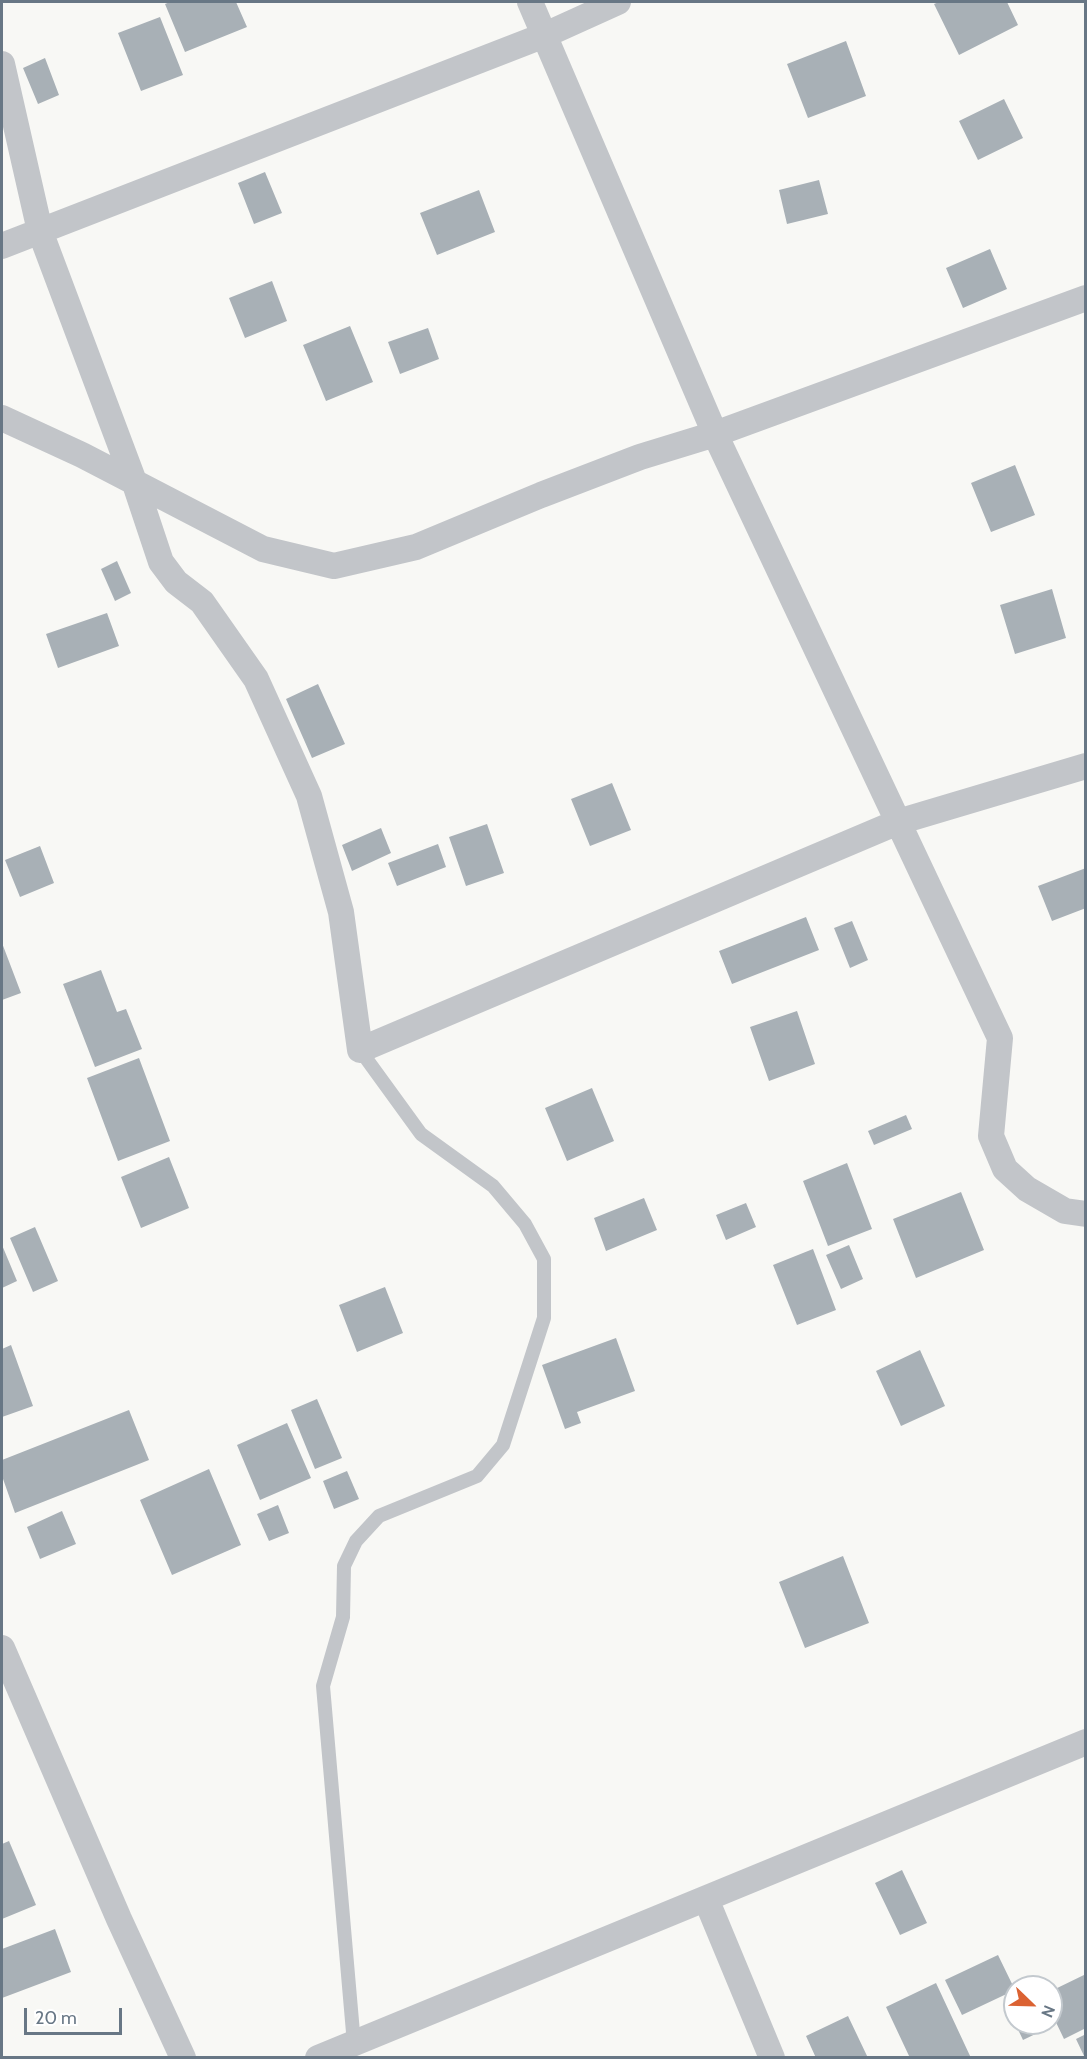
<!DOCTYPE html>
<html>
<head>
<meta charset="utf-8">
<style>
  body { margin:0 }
  #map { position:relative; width:1087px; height:2059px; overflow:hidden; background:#f8f8f5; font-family:Cabin,sans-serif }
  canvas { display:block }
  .frame { position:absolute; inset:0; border:3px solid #687785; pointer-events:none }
  .north { position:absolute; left:1003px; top:1975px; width:60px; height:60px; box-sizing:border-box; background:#fff; border:2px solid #c3c9ce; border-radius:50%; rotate:113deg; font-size:16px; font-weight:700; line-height:24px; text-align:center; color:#687785 }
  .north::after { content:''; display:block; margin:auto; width:21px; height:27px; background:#db6232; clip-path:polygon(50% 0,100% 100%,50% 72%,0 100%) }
  .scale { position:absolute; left:24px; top:2008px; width:98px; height:27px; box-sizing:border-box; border:3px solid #687785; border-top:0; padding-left:8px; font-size:18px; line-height:21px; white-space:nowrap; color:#687785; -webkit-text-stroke:4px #fff; paint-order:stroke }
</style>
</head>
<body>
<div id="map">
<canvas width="1087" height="2059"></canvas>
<div class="frame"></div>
<div class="north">N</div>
<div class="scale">20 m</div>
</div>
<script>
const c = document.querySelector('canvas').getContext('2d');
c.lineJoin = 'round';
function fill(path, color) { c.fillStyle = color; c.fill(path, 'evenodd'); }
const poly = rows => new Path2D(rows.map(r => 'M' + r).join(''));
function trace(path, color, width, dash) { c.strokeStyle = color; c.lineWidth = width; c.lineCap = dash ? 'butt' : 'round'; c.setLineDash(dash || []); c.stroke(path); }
fill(poly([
  [170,2,236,2,247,27,185,52,165,4],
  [939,2,1007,2,1018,25,959,55,934,4],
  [160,17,183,75,141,91,118,33],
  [846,41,866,96,808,118,787,64],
  [45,58,59,95,38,104,23,68],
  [1004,99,1023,138,978,160,959,121],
  [265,172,282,213,254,224,238,183],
  [819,180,828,214,787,224,779,190],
  [479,190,495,232,437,255,420,213],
  [990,249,1007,289,963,308,946,268],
  [272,281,287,321,245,338,229,298],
  [350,326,373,382,326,401,303,345],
  [428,328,439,359,400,374,388,342],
  [1015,465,1035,515,991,532,971,483],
  [117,561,131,593,115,601,101,569],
  [1052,589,1066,638,1015,654,1000,605],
  [107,613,119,646,58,668,46,634],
  [318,684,345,744,312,758,286,699],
  [612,783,631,830,590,846,571,799],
  [487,824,504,873,466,886,449,837],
  [381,828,391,853,352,871,342,845],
  [438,844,446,867,397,886,388,863],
  [40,846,54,883,20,897,5,860],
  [1086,868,1086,908,1052,921,1038,886],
  [806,917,819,950,732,984,719,951],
  [852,921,868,960,850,968,834,928],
  [2,943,21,993,2,1000],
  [101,970,117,1012,126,1009,142,1049,95,1067,63,984],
  [797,1011,815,1064,769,1081,750,1027],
  [139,1058,170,1141,118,1161,87,1078],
  [592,1088,614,1141,567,1161,545,1108],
  [906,1115,912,1129,874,1145,868,1131],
  [169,1157,189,1208,141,1228,121,1177],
  [847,1163,872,1229,828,1246,803,1181],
  [961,1192,984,1250,916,1278,893,1219],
  [644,1198,657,1230,606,1251,594,1218],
  [746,1203,756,1227,726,1240,716,1215],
  [35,1227,58,1281,33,1292,10,1238],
  [2,1245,17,1281,2,1288],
  [849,1245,863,1279,841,1289,826,1255],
  [813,1249,836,1310,797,1325,773,1265],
  [385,1287,403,1333,357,1352,339,1305],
  [616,1338,635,1391,577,1412,581,1423,565,1429,542,1365],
  [11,1345,33,1406,2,1417,2,1349],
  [920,1350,945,1406,901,1426,876,1371],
  [317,1399,342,1458,315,1469,291,1410],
  [129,1410,149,1460,15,1513,2,1476,2,1460],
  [287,1423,311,1478,260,1500,237,1445],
  [209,1469,241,1545,172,1575,140,1500],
  [347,1471,359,1499,334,1509,323,1481],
  [278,1505,289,1533,269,1541,257,1514],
  [62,1511,76,1544,40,1559,27,1527],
  [843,1556,869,1623,805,1648,779,1582],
  [9,1841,36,1905,2,1919,2,1844],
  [902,1870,927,1923,900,1935,875,1883],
  [55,1929,71,1972,2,1998,2,1949],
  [998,1955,1015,1990,962,2015,945,1980],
  [1086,1974,1086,2028,1064,2039,1051,2012,1051,1991],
  [936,1983,971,2058,910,2058,886,2007],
  [1015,1997,1015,2023,1048,2023,1050,2027,1023,2040,1005,2002],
  [848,2016,868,2058,816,2058,806,2036],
  [1086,2034,1086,2058,1085,2058,1076,2039]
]), '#a8b0b6');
trace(poly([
  [354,2044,323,1686,343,1617,344,1566,356,1541,379,1516,477,1476,503,1445,544,1318,544,1259,525,1224,493,1186,421,1134,360,1050]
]), '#c2c5c9', 14);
trace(poly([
  [530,2,715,434,1000,1038,991,1136,1005,1169,1027,1189,1065,1211,1086,1214],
  [2,64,40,231,135,484,161,562,176,582,202,602,256,679,309,796,341,912,360,1050,898,822,1086,766],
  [2,246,545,35,618,2],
  [2,418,82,455,263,549,334,566,416,547,541,495,640,457,715,434,1086,298],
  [2,1648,119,1919,183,2058],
  [706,1899,772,2058],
  [318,2058,1086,1742]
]), '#c2c5c9', 26);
</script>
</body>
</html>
